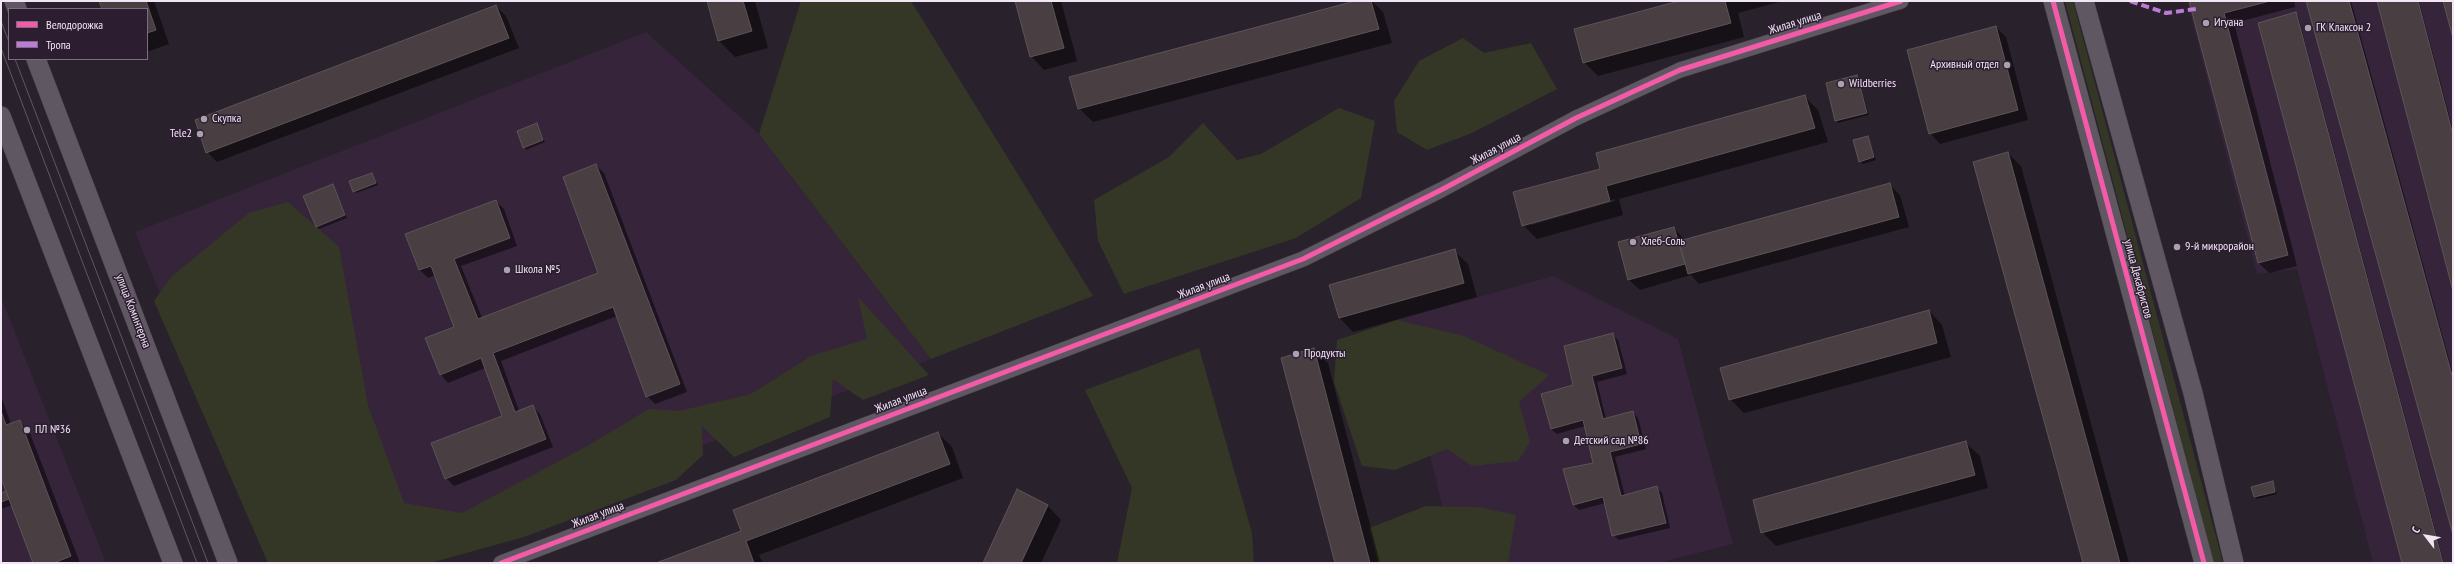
<!DOCTYPE html>
<html>
<head>
<meta charset="utf-8">
<style>
  body { margin:0 }
  #map { position:relative; width:2454px; height:564px; overflow:hidden; background:#29212c; font-family:"PT Sans Narrow",sans-serif }
  canvas { display:block }
  .frame { position:absolute; inset:0; border:2px solid #f0e6f4; pointer-events:none }
  .legend { position:absolute; left:8px; top:8px; width:140px; height:52px; box-sizing:border-box; background:#2c1d30; border:1px solid #7a6d7e; margin:0; padding:5px 7px; list-style:none; font-size:12px; color:#f0e6f4 }
  .legend li { display:flex; align-items:center; gap:8px; height:20px }
  .legend b { width:20px; border:1px solid #7a6d7e }
  .north { position:absolute; left:2406px; top:516px; width:40px; height:40px; -webkit-text-stroke:3px #2c1d30; paint-order:stroke; rotate:301deg; font-size:11px; font-weight:700; line-height:16px; text-align:center; color:#f0e6f4 }
  .north::after { content:''; display:block; margin:auto; width:14px; height:18px; background:#f0e6f4; clip-path:polygon(50% 0,100% 100%,50% 72%,0 100%) }
</style>
</head>
<body>
<div id="map">
<canvas width="2454" height="564"></canvas>
<div class="frame"></div>
<ul class="legend">
<li><b style="height:5px;background:#f35aa7"></b>Велодорожка</li>
<li><b style="height:5px;background:#bd7bd9"></b>Тропа</li>
</ul>
<div class="north">С</div>
</div>
<script>
const c = document.querySelector('canvas').getContext('2d');
c.lineJoin = 'round';
function fill(path, color) { c.fillStyle = color; c.fill(path, 'evenodd'); }
const poly = rows => new Path2D(rows.map(r => 'M' + r).join(''));
function trace(path, color, width, dash) { c.strokeStyle = color; c.lineWidth = width; c.lineCap = dash ? 'butt' : 'round'; c.setLineDash(dash || []); c.stroke(path); }
function drawText(font, color, halo, rows, align = 'center') {
  c.font = font + ' "PT Sans Narrow",sans-serif'; c.lineWidth = 3; c.setLineDash([]); c.textBaseline = 'middle'; c.strokeStyle = halo; c.fillStyle = color; for (const [text, x, y, turn = 0] of rows) {
    c.save(); c.translate(x, y); c.rotate((+turn || 0) * Math.PI / 180); c.textAlign = isNaN(turn) ? turn : align; if (halo) c.strokeText(text, 0, 0); c.fillText(text, 0, 0); c.restore();
  }
}
fill(poly([
  [2187,1,2453,1,2453,563,2373,563,2297,269,2257,274],
  [646,32,759,134,931,359,390,563,269,563,135,232],
  [1553,276,1678,339,1733,544,1658,563,1456,563,1397,320],
  [1,297,106,563,1,563]
]), '#35243a');
fill(poly([
  [801,1,911,1,1093,296,931,359,759,134],
  [2065,1,2073,1,2223,563,2214,563],
  [1463,38,1484,53,1531,43,1557,89,1472,133,1427,150,1397,132,1394,101,1419,61],
  [1339,108,1375,121,1361,198,1296,238,1124,294,1098,241,1094,200,1169,157,1203,123,1237,160,1261,154],
  [288,202,339,247,368,405,404,503,462,513,589,445,649,409,679,411,751,394,811,356,867,339,858,297,929,375,863,400,833,379,830,417,734,457,702,426,703,455,676,480,524,537,430,563,268,563,154,301,172,276,249,213],
  [1397,320,1464,336,1549,375,1519,402,1530,442,1518,461,1472,466,1447,449,1395,470,1362,466,1334,382,1337,340],
  [1199,348,1252,533,1254,563,1117,563,1132,488,1085,390],
  [1426,506,1479,507,1516,515,1508,563,1378,563,1369,528]
]), '#353726');
fill(poly([
  [100,1,154,1,169,44,147,52,147,9,103,9],
  [708,1,755,1,768,48,735,57,718,40],
  [1016,1,1061,1,1077,61,1044,70,1031,56],
  [1359,1,1372,1,1383,12,1392,43,1093,122,1079,108],
  [1683,1,1783,1,1738,13,1744,37,1598,76,1584,62],
  [2190,1,2294,1,2295,7,2234,23,2297,266,2269,273,2259,263],
  [2307,1,2351,1,2453,374,2453,531],
  [2378,1,2419,1,2453,130,2453,287],
  [496,6,506,16,519,48,217,162,207,152],
  [2296,14,2298,16,2444,563,2403,563],
  [1996,27,2006,37,2028,120,1940,144,1930,133],
  [1857,76,1869,115,1838,123,1836,120],
  [1805,97,1818,110,1828,142,1619,199,1623,215,1537,239,1523,225,1602,170],
  [1615,199,1615,201,1531,225,1531,223],
  [536,124,545,142,526,150,524,147],
  [1868,137,1876,160,1863,164,1860,161],
  [2008,153,2021,166,2129,563,2084,563],
  [596,165,604,173,687,392,655,404,647,396,617,316,501,361,519,411,532,406,540,414,553,447,454,486,446,478,503,416,485,368,448,383,441,375,455,328,435,275,428,278,420,270,407,235,496,201,504,209,517,246,461,266,482,318,600,273],
  [372,174,378,185,356,193,354,191],
  [333,185,347,218,319,229,317,227],
  [1890,185,1900,195,1909,227,1699,284,1691,275,1640,290,1629,280,1619,243,1674,228,1685,240],
  [1454,251,1468,264,1477,297,1353,332,1340,318,1331,285],
  [1929,311,1942,325,1951,357,1744,413,1730,399],
  [1613,335,1618,340,1627,374,1597,382,1606,419,1633,412,1638,418,1646,449,1615,457,1625,496,1657,488,1662,493,1670,528,1619,540,1613,535,1605,503,1579,510,1574,505,1594,463,1585,426,1557,434,1551,429,1574,386],
  [1314,349,1328,363,1380,563,1336,563],
  [1,396,11,424,19,421,29,431,80,563,34,563,12,505,1,509,1,494,7,492,1,475],
  [938,433,952,447,963,478,759,555,763,563,659,563,742,531],
  [1966,443,1980,456,1988,488,1776,546,1762,532],
  [2272,482,2277,494,2257,499,2255,497],
  [1017,491,1048,506,1061,520,1041,563,984,563]
]), '#0007');
const building = poly([
  [99,1,146,1,156,30,147,33,147,9,102,9,99,1],
  [707,1,743,1,752,31,718,41,707,1],
  [1015,1,1051,1,1064,48,1030,57,1015,1],
  [1355,1,1371,1,1379,29,1078,109,1069,77,1355,1],
  [1679,1,1725,1,1731,23,1583,63,1574,29,1679,1],
  [2189,1,2270,1,2224,13,2288,255,2258,263,2189,1],
  [2306,1,2349,1,2453,379,2453,535,2306,1],
  [2377,1,2418,1,2453,135,2453,291,2377,1],
  [2443,1,2453,1,2453,38,2443,1],
  [496,5,509,38,206,153,195,120,496,5],
  [2296,12,2443,563,2402,563,2258,23,2296,12],
  [1996,26,2018,110,1929,134,1907,50,1996,26],
  [1857,75,1867,113,1835,121,1826,83,1857,75],
  [1805,95,1815,128,1606,186,1610,201,1522,226,1513,192,1600,169,1596,153,1805,95],
  [537,123,543,140,523,148,517,131,537,123],
  [1868,136,1874,157,1859,162,1853,140,1868,136],
  [2008,152,2120,563,2083,563,1973,162,2008,152],
  [596,164,680,384,646,397,613,307,493,353,515,412,533,405,546,439,445,479,431,443,502,416,481,358,440,375,425,338,454,327,431,266,419,270,405,234,496,200,510,238,454,259,478,319,598,273,563,177,596,164],
  [372,173,376,183,353,192,349,181,372,173],
  [1890,183,1899,217,1688,274,1679,241,1890,183],
  [333,184,345,215,316,227,303,196,333,184],
  [1674,227,1685,264,1628,280,1618,242,1674,227],
  [1455,249,1464,283,1339,318,1329,285,1455,249],
  [1929,310,1937,343,1729,400,1720,368,1929,310],
  [1613,333,1622,368,1592,376,1603,419,1633,411,1641,444,1610,452,1621,496,1657,486,1666,523,1612,536,1603,497,1573,505,1563,469,1593,463,1583,420,1551,429,1541,394,1573,385,1564,346,1613,333],
  [1314,348,1370,563,1335,563,1281,358,1314,348],
  [1,411,6,425,20,420,71,556,54,563,33,563,1,478,1,411],
  [938,432,950,464,746,541,754,563,656,563,741,531,733,510,938,432],
  [1966,441,1975,475,1761,533,1753,500,1966,441],
  [2273,481,2275,492,2254,497,2251,487,2273,481],
  [1017,489,1048,505,1021,563,983,563,1017,489],
  [6,491,9,499,1,502,1,493,6,491]
]);
fill(building, '#493f43');
trace(building, '#5d5457', 1);
const minor = poly([
  [501,563,1303,259,1441,190,1576,118,1680,70,1901,1]
]);
const tertiary = poly([
  [14,1,17,9],
  [2053,1,2204,563],
  [2084,1,2193,393,2234,563],
  [36,59,228,563],
  [1,116,173,563]
]);
trace(minor, '#464049', 16);
trace(tertiary, '#464049', 20);
trace(minor, '#5f5862', 15);
trace(tertiary, '#5f5862', 19);
trace(poly([
  [1,21,9,42],
  [1,48,197,563],
  [15,59,208,563]
]), '#5f5862', 1);
trace(poly([
  [2130,1,2166,13,2196,9]
]), '#bd7bd9', 4, [8, 4]);
trace(poly([
  [2053,1,2204,563],
  [501,563,1303,259,1441,190,1576,118,1680,70,1901,1]
]), '#f35aa7', 5);
for (const [x, y, r, color] of [
  [2206,23,4,"#aaa1ae"],
  [2308,28,4,"#aaa1ae"],
  [2007,65,4,"#aaa1ae"],
  [1841,84,4,"#aaa1ae"],
  [204,119,4,"#aaa1ae"],
  [200,134,4,"#aaa1ae"],
  [1633,242,4,"#aaa1ae"],
  [2177,247,4,"#aaa1ae"],
  [507,270,4,"#aaa1ae"],
  [1296,354,4,"#aaa1ae"],
  [27,430,4,"#aaa1ae"],
  [1566,441,4,"#aaa1ae"]
]) { const dot = new Path2D(); dot.arc(x, y, r, 0, 2 * Math.PI); c.fillStyle = color; c.fill(dot); trace(dot, '#2c1d30', 1.5); }
drawText('12px', '#f0e6f4', '#2c1d30', [
  ["Жилая улица",1795,23,-17],
  ["Жилая улица",1496,149,-28],
  ["улица Декабристов",2138,279,75],
  ["Жилая улица",1204,286,-21],
  ["улица Коминтерна",133,311,69],
  ["Жилая улица",901,400,-21],
  ["Жилая улица",598,515,-21]
]);
drawText('12px', '#f0e6f4', '#2c1d30', [
  ["Игуана",2214,23],
  ["ГК Клаксон 2",2316,28],
  ["Архивный отдел",1999,65,"right"],
  ["Wildberries",1849,84],
  ["Скупка",212,119],
  ["Tele2",192,134,"right"],
  ["Хлеб-Соль",1641,242],
  ["9-й микрорайон",2185,247],
  ["Школа №5",515,270],
  ["Продукты",1304,354],
  ["ПЛ №36",35,430],
  ["Детский сад №86",1574,441]
], 'left');
</script>
</body>
</html>
